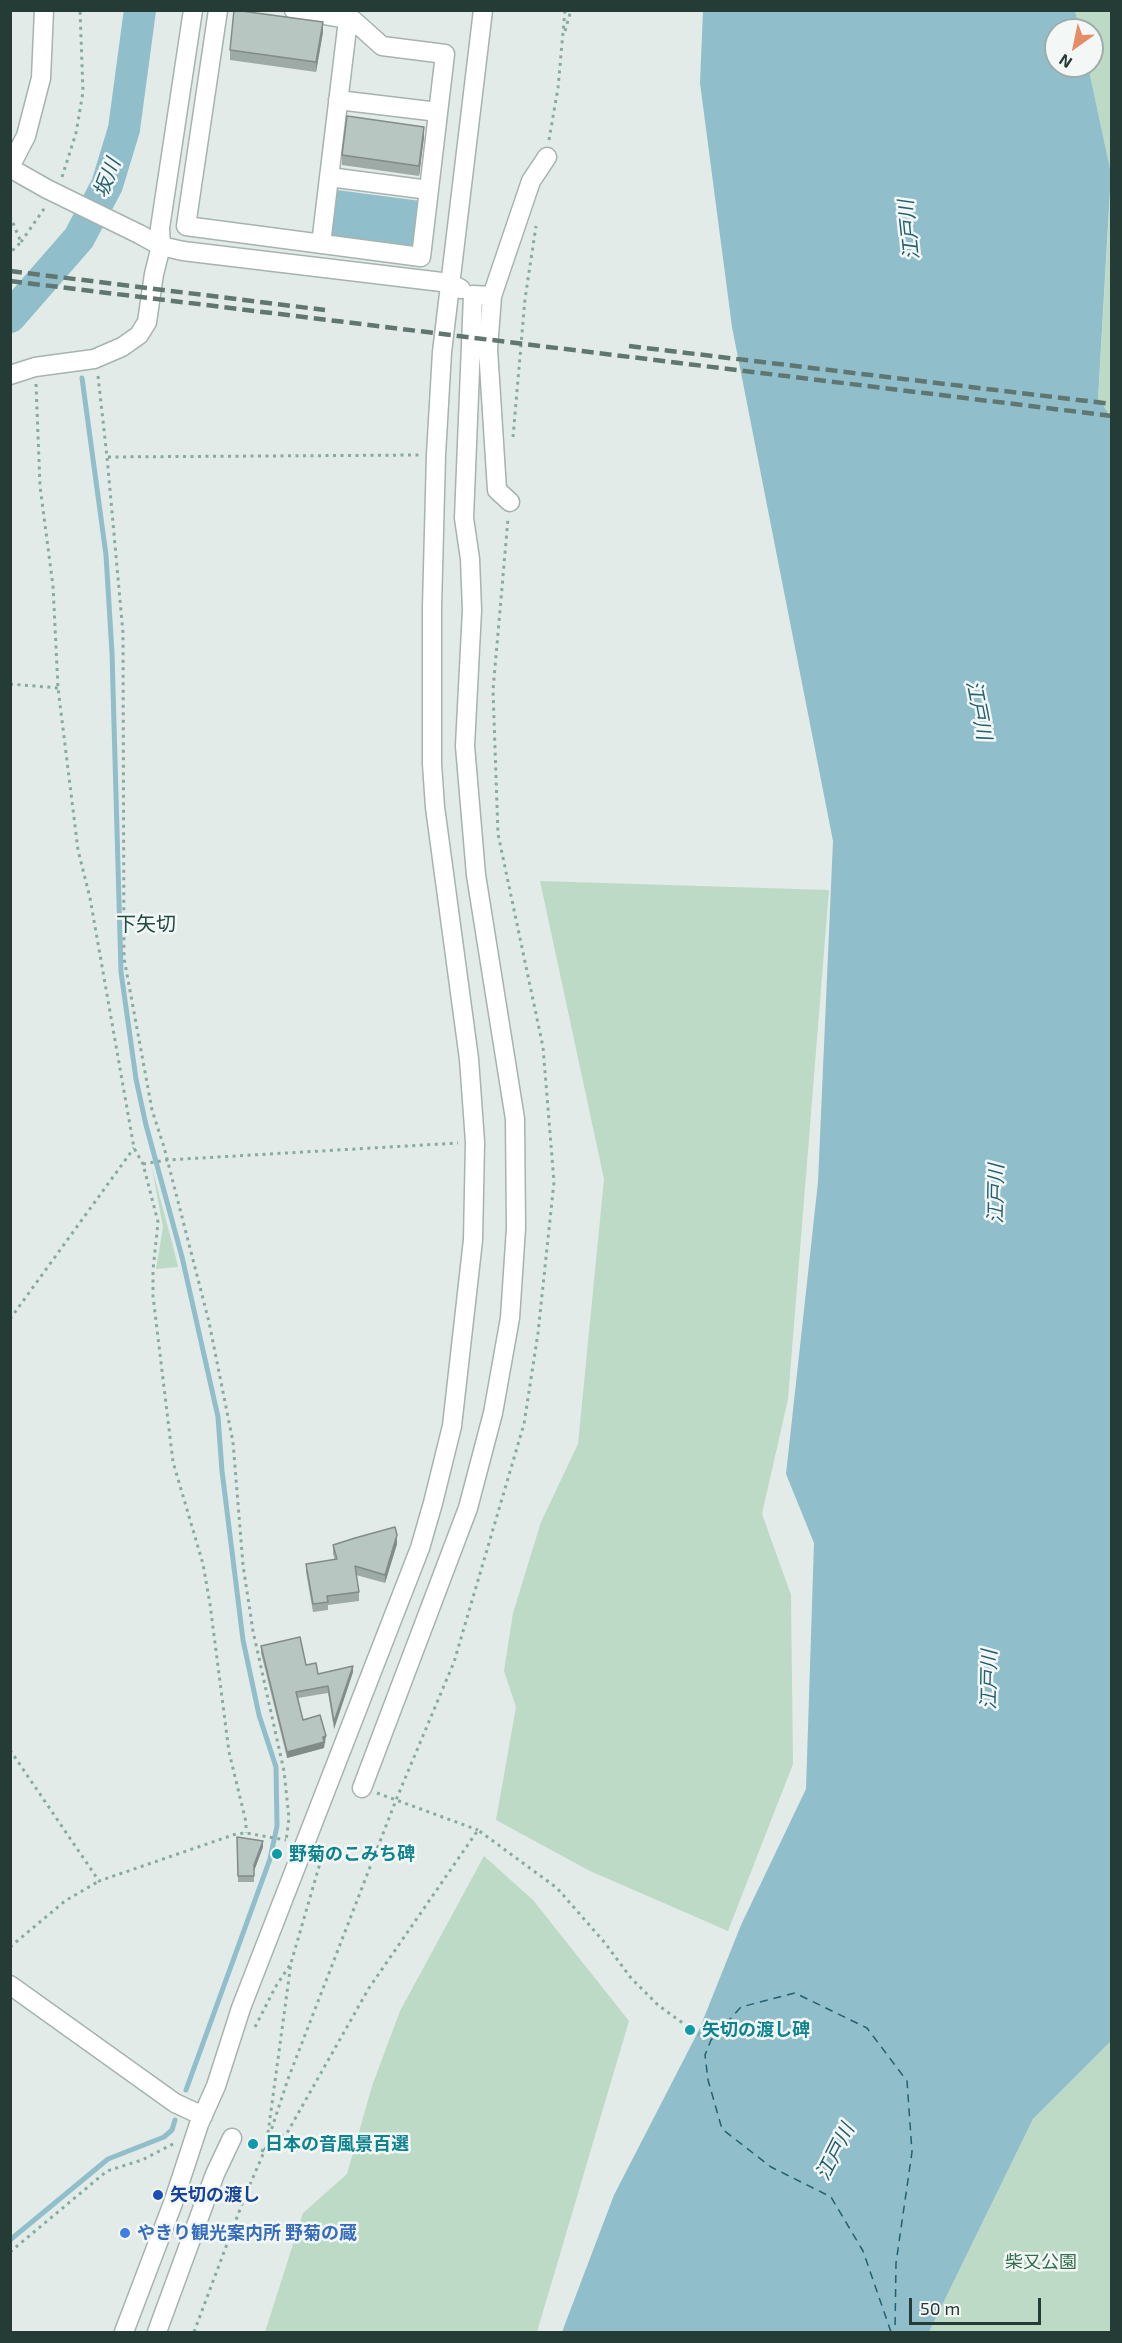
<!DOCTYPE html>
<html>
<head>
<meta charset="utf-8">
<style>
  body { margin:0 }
  #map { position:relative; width:1122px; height:2343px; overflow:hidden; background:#e3ebe8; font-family:"Exo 2",sans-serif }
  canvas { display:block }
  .frame { position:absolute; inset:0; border:12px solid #243b36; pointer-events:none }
  .north { position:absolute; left:1044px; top:18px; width:60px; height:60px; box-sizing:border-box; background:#f3f8f6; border:2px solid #a0aca9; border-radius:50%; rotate:213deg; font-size:16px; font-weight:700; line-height:24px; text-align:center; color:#243b36 }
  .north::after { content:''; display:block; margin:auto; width:21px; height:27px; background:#e58d67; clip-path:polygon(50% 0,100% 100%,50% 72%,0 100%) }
  .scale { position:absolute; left:909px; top:2298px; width:132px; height:27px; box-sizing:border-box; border:3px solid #243b36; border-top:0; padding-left:8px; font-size:18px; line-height:21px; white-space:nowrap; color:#243b36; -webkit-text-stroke:4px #f3f8f6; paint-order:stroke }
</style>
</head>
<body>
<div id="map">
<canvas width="1122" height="2343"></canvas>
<div class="frame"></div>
<div class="north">N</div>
<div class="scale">50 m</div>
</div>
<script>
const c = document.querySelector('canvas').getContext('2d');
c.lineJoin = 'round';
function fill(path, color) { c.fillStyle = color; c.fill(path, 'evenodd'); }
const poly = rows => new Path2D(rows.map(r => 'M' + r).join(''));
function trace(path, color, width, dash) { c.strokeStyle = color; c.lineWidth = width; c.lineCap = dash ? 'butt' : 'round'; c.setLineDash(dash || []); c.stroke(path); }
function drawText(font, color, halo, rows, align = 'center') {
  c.font = font + ' "Exo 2","Noto Sans JP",sans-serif'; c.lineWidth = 5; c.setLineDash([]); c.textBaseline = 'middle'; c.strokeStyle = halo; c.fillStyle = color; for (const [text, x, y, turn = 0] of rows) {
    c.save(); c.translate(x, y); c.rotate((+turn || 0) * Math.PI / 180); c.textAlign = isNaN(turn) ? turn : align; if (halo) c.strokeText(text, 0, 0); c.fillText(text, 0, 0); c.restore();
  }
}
fill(poly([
  [1075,11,1111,11,1111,173,1088,66,1092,66,1092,30,1080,30],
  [1111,181,1111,419,1098,398],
  [540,881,829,890,788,1399,762,1514,791,1595,793,1764,728,1931,590,1871,496,1820,516,1707,504,1671,513,1613,541,1522,578,1444,604,1179],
  [152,1168,173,1246,178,1267,156,1269,163,1227],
  [484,1856,533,1900,629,2021,537,2332,265,2332,303,2213,347,2174,372,2086,400,2011],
  [1111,2041,1111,2332,929,2332,1033,2119]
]), '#bddac7');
fill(poly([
  [703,11,1075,11,1080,30,1056,30,1056,66,1088,66,1111,173,1098,398,1112,419,1111,2041,1033,2119,929,2332,562,2332,614,2195,699,2030,741,1925,806,1789,814,1543,786,1474,818,1182,833,841,732,327,700,83],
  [337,190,421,201,415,247,331,235]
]), '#90becb');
trace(poly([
  [82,378,106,555,112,653,121,972,136,1079,146,1125,182,1257,218,1417,222,1471,243,1640,259,1715,276,1767,277,1826,270,1859,186,2090],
  [10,2240,108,2159,164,2137,172,2130,175,2120]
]), '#90becb', 5);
trace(poly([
  [10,317,79,238,107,185,124,129,140,10]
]), '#90becb', 32);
trace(poly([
  [891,2332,863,2251,831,2197,771,2167,722,2129,708,2080,705,2055,711,2040,741,2007,795,1993,867,2028,907,2081,912,2152,896,2263,895,2332]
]), '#246071', 1.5, [8, 6]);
const minor = poly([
  [218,10,186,226,421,257,445,54,382,46,353,20,294,10],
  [338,100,438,112],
  [10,167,26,136,41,78,44,10],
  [10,168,47,189],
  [329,177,429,190],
  [139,234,161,246,183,251,450,283,461,289],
  [321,244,348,20],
  [10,375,35,367,94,359,122,347,139,335,147,322,154,274,161,246,160,228,193,10],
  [510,502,497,490,488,349,492,296,531,181,547,157],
  [362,1788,468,1508,493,1413,510,1318,516,1228,515,1119,476,875,465,746,472,610,470,559,464,518,473,295,492,296],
  [10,1985,175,2103,203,2116],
  [124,2332,173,2203,199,2124,216,2086,241,2008,420,1548,433,1503,452,1426,473,1240,475,1142,469,1059,435,807,432,764,432,607,436,455,442,352,483,10],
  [157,2332,215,2174,232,2138]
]);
trace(minor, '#a6b3af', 21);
trace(poly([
  [565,31,571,10],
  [549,140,558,88,565,10],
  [62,177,76,133,83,92,80,10],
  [10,216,21,242,10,253],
  [21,242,46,206],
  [98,376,107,457,123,633,124,958,152,1110,164,1147,209,1322,233,1442,243,1565,253,1631,284,1771,289,1818,286,1841],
  [36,384,40,486,53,586,58,688,78,850,90,898,134,1148,143,1164,158,1222,153,1270,153,1296,173,1462,203,1564,210,1604,229,1752,246,1822,246,1833],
  [513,437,525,299,536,226],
  [108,457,419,455],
  [10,684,58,688],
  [143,1164,167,1160,458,1143],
  [10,1319,134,1148],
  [10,1750,99,1881,236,1834,246,1833,286,1840],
  [377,1793,478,1830],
  [10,1947,65,1901,99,1881],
  [255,2027,276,1986,290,1965],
  [268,2133,291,1963,325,1846],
  [267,2142,287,2133,369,1988,478,1830,557,1888,605,1943,631,1978,658,2005,695,2032,711,2040],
  [247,2145,264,2151],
  [10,2252,107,2171,142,2160,173,2144],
  [194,2332,245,2196,264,2152,288,2079,396,1800,454,1662,524,1424,538,1333,554,1182,543,1047,498,834,493,690,508,519]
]), '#86aca2', 3, [3, 4.5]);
trace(minor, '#fff', 18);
trace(poly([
  [10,271,325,310],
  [10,281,1112,416],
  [629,346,1112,404]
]), '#5f7671', 4.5, [12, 6]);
const minorBridge = poly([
  [47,189,139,234]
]);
trace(minorBridge, '#a6b3af', 21, []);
trace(minorBridge, '#fff', 18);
fill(poly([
  [323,32,316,72,230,60,230,50],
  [424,137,419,176,342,165,342,155],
  [397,1544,385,1583,356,1575,359,1592,359,1601,328,1605,328,1610,313,1612,306,1572,306,1564,335,1560,333,1554,333,1545],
  [261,1646,306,1665,318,1674,353,1672,334,1729,328,1693,298,1698,303,1720,326,1743,324,1743,324,1748,287,1758,261,1653],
  [237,1837,263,1847,254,1871,254,1882,238,1882]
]), '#9eaaa6');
fill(poly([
  [323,22,323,32,316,72,316,62],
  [424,127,424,137,419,176,419,166],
  [397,1535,397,1544,385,1583,385,1575],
  [353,1666,353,1672,334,1729,334,1722],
  [326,1736,324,1748,287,1758,287,1752],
  [263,1841,263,1847,254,1871,254,1865]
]), '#818b87');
const building = poly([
  [234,10,323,22,316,62,230,50,234,10],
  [347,116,424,127,419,166,342,155,347,116],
  [395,1527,397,1535,385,1575,355,1566,359,1592,327,1596,328,1602,313,1604,306,1564,337,1559,333,1545,355,1538,395,1527],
  [300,1637,306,1665,316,1663,318,1674,353,1666,334,1722,328,1686,296,1692,303,1720,320,1715,326,1736,323,1737,324,1742,287,1752,261,1646,300,1637],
  [237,1837,263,1841,254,1865,254,1876,238,1876,237,1837]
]);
fill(building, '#b8c6c1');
trace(building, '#818b87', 1.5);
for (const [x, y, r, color] of [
  [277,1854,6,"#0f9aa8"],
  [690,2030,6,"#0f9aa8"],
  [253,2144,6,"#0f9aa8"],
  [158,2195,6,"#1a4fb4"],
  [125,2233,6,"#3f7fe0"]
]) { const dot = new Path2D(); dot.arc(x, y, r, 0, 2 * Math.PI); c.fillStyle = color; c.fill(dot); trace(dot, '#f3f8f6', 2); }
drawText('bold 18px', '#0d838f', '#f3f8f6', [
  ["野菊のこみち碑",289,1854],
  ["矢切の渡し碑",702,2030],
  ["日本の音風景百選",265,2144]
], 'left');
drawText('bold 18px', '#164399', '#f3f8f6', [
  ["矢切の渡し",170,2195]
], 'left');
drawText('bold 18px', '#366cbe', '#f3f8f6', [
  ["やきり観光案内所 野菊の蔵",137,2233]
], 'left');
drawText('18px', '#326e4d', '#f3f8f6', [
  ["柴又公園",1041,2262]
]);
drawText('italic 20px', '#246071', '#f3f8f6', [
  ["坂川",107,178,-69],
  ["江戸川",909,230,-96],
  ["江戸川",979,710,79],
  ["江戸川",996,1194,-89],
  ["江戸川",989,1680,-89],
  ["江戸川",835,2152,-63]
]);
drawText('20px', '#224b43', '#f3f8f6', [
  ["下矢切",146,924]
]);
</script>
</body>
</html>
